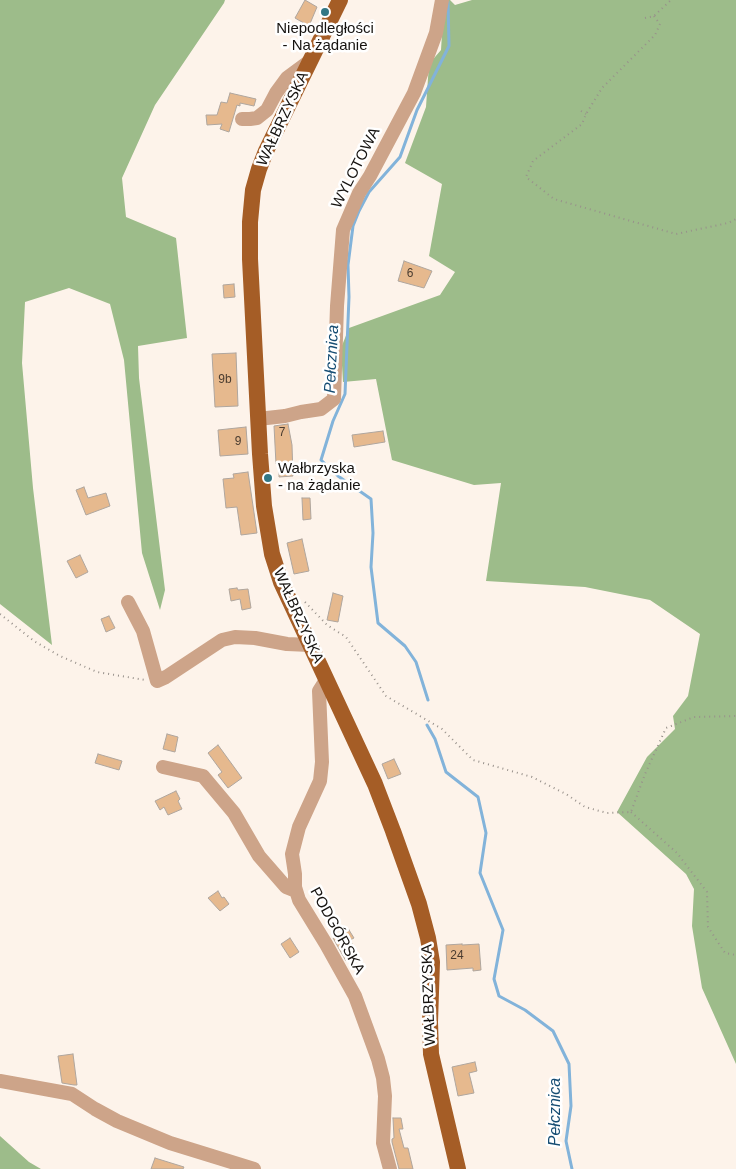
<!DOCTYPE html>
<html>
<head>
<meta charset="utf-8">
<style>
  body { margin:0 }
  canvas { display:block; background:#fdf3ea }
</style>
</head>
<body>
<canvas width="736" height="1169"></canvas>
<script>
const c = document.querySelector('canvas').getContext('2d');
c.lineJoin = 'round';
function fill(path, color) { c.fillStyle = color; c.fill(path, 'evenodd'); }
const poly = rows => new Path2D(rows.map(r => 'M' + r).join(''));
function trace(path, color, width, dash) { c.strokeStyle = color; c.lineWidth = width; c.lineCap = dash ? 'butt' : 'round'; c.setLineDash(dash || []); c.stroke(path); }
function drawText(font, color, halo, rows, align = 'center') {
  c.font = font + ' Helvetica,sans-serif'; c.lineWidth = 5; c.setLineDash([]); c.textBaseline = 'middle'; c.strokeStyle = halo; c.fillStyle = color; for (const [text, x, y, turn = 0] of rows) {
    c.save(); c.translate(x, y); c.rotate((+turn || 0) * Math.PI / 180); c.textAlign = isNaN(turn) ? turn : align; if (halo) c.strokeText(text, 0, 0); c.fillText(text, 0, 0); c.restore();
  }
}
fill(poly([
  [0,0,225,0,224,3,155,105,122,178,126,217,176,238,187,338,138,346,139,378,165,590,160,610,142,553,124,360,110,304,69,288,25,302,22,363,33,488,52,645,0,604],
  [440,0,450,0,455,5,472,0,736,0,736,1064,702,988,692,926,694,889,686,874,617,812,647,757,675,729,673,716,688,696,700,634,650,600,585,587,486,581,501,483,474,485,392,460,376,379,343,382,341,348,349,328,440,295,455,272,429,256,442,184,405,163,426,107,429,64,441,50,443,18],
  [0,1136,29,1162,41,1169,0,1169]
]), '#9dbc8a');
trace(poly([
  [428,700,416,662,405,646,378,623,371,567,373,533,371,499,338,476,321,460,333,421,345,394,349,297,348,265,353,226,359,211,369,192,400,157,417,110,449,46,448,2],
  [427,725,435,739,446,772,478,797,486,833,480,873,503,930,494,979,499,996,525,1010,553,1031,569,1064,571,1106,566,1141,572,1169]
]), '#82b3da', 3);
const building = poly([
  [305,0,317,7,309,26,295,18,305,0],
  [230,93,256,99,254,106,240,103,240,106,237,105,229,132,220,129,222,124,207,125,206,115,217,115,221,102,227,103,230,93],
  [404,261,432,271,424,288,398,281,404,261],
  [234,284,235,297,224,298,223,285,234,284],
  [236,353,238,406,215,407,212,354,236,353],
  [288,424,292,445,293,476,279,477,279,463,276,464,274,426,288,424],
  [246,427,248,454,220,456,218,430,246,427],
  [383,431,385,442,354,447,352,435,383,431],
  [248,472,257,533,241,535,237,507,226,508,223,479,234,478,233,474,248,472],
  [84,487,88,498,106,493,110,506,86,515,76,490,84,487],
  [302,498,310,498,311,519,303,520,302,498],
  [302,539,309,571,294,574,287,543,302,539],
  [80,555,88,572,76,578,67,561,80,555],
  [237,588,238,590,248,589,251,608,242,610,240,599,231,601,229,589,237,588],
  [333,593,343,596,338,622,327,620,333,593],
  [109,616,115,628,106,632,101,619,109,616],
  [167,734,178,737,175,752,163,749,167,734],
  [218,745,242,778,228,788,218,775,222,772,208,753,218,745],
  [98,754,122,761,119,770,95,763,98,754],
  [394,759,401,774,388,779,382,764,394,759],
  [176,791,180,799,178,801,182,809,168,815,164,807,160,810,155,801,176,791],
  [218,891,222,898,224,897,229,904,220,911,208,898,218,891],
  [349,930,354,938,350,940,358,955,346,961,333,938,349,930],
  [290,938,299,952,290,958,281,944,290,938],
  [462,944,462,945,479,944,481,970,473,971,473,968,447,970,446,945,462,944],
  [73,1054,77,1085,74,1085,62,1083,58,1056,73,1054],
  [475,1062,477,1071,469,1073,474,1093,458,1096,452,1067,475,1062],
  [393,1118,401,1118,403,1129,399,1129,404,1148,408,1148,413,1169,399,1169,392,1142,392,1139,394,1138,393,1118],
  [155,1158,184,1167,183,1169,151,1169,155,1158]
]);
fill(building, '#e6b98e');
trace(building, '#afa69e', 1);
trace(poly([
  [654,16,660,24,655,35,602,88,586,114,582,124,533,161,526,177,554,199,676,234,728,223,736,219],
  [645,18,654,16,671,0],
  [581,111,586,114],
  [305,602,327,625,346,637,386,696,442,729,473,760,532,777,566,794,585,807,607,813,631,812,645,774,666,728,694,717,736,716],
  [0,614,34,641,60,656,97,672,145,680],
  [631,812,677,853,707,892,708,927,725,953,736,955]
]), '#98918b', 2, [1, 4]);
trace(poly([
  [242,119,250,119,257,118,267,110,276,93,287,78,310,61],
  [258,419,285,416,301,412,321,409,334,399,337,306,343,230,359,193,370,176,414,93,436,33,442,0],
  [128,602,143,631,157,681,166,677,222,640,235,637,255,638,287,644,310,645],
  [326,680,319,691,322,762,320,781,299,827,292,854,295,874,295,887,299,900,326,944,355,996,378,1059,383,1078,385,1096,383,1143,390,1169],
  [163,767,203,776,234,813,259,856,286,887,296,891],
  [0,1081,72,1094,95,1109,117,1121,170,1143,254,1169]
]), '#cda489', 14);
trace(poly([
  [340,0,266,151,259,169,253,190,250,222,250,259,260,454,264,506,272,554,281,582,375,784,393,831,419,904,428,938,432,962,430,1022,431,1054,458,1169]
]), '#a55d26', 16);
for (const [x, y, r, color] of [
  [325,12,5,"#327785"],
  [268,478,5,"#327785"]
]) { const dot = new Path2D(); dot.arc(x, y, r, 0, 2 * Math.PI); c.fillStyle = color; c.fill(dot); trace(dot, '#fff', 2); }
drawText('12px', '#4a3c30', null, [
  ["6",410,274],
  ["9b",225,380],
  ["7",282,433],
  ["9",238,442],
  ["24",457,956]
]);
drawText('15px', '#161310', '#fff', [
  ["Niepodległości",325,29],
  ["- Na żądanie",325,46],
  ["Wałbrzyska",278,469,"left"],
  ["- na żądanie",278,486,"left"]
]);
drawText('15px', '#161310', '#fff', [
  ["WAŁBRZYSKA",283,119,-65],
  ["WYLOTOWA",356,168,-63],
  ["WAŁBRZYSKA",298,616,66],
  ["PODGÓRSKA",337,931,61],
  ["WAŁBRZYSKA",429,995,-92]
]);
drawText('italic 16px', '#164d73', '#fff', [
  ["Pełcznica",332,359,-87],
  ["Pełcznica",556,1112,-90]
]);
</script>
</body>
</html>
